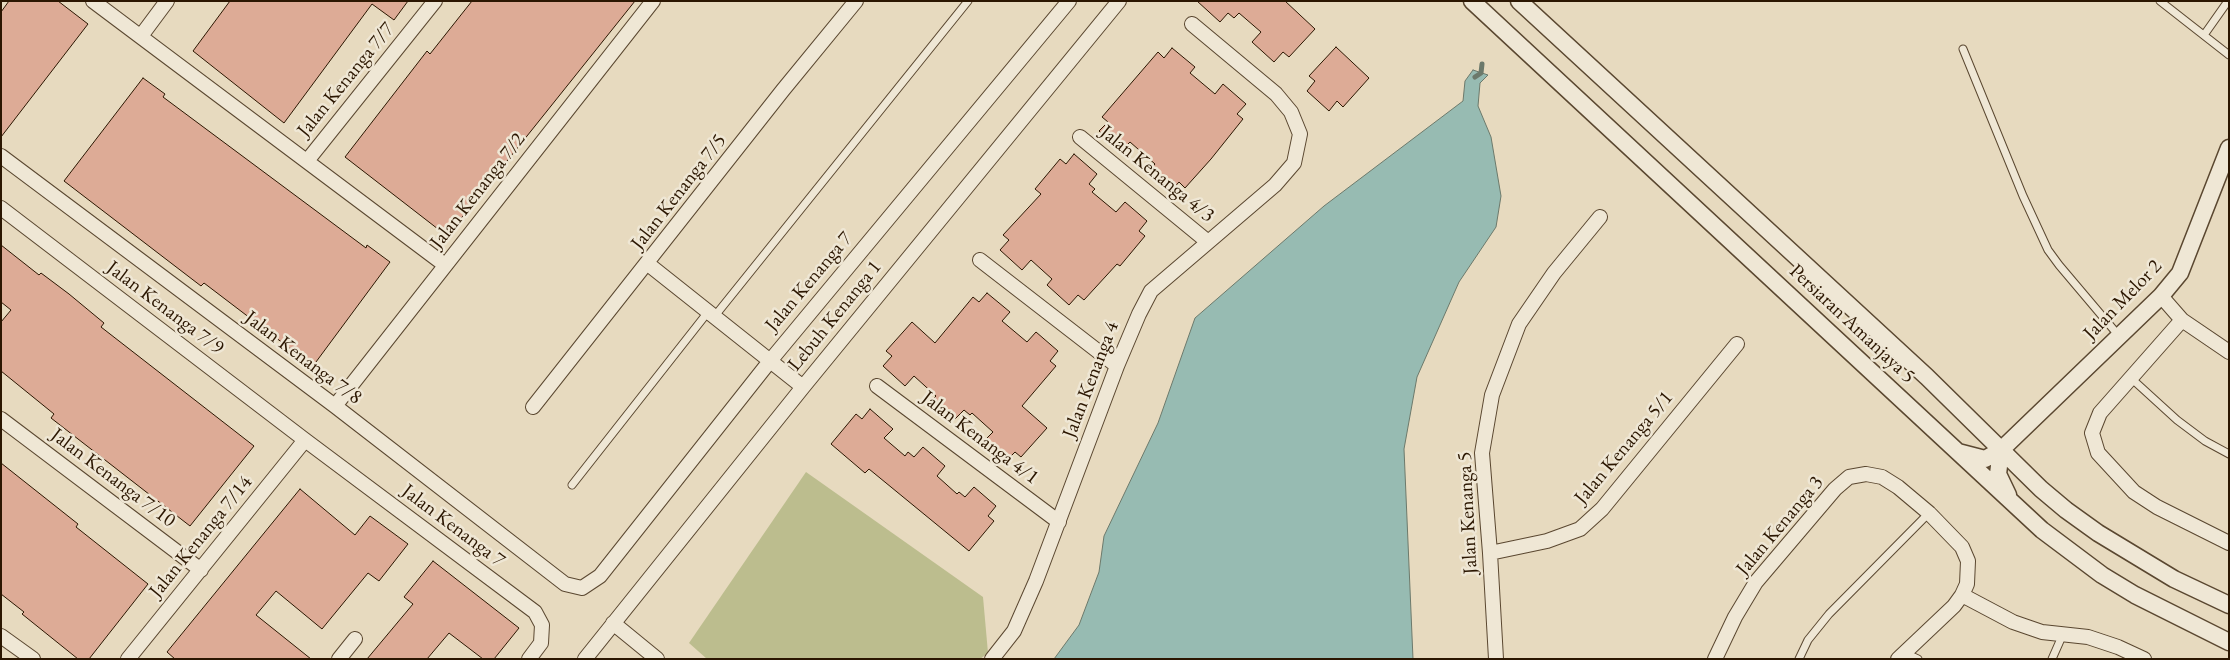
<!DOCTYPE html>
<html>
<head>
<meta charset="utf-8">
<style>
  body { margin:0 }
  #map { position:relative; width:2230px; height:660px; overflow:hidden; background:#e7dabf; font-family:"EB Garamond",serif }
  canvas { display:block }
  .frame { position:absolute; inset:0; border:2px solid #2b1601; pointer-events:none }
</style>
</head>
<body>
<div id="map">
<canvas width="2230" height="660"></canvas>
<div class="frame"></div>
</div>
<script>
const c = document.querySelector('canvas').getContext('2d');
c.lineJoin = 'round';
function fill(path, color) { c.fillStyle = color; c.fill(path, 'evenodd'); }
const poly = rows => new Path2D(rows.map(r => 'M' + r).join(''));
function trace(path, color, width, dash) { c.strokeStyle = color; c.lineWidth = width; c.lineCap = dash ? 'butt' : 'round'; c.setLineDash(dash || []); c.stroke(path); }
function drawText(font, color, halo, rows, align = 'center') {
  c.font = font + ' "EB Garamond",serif'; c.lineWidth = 5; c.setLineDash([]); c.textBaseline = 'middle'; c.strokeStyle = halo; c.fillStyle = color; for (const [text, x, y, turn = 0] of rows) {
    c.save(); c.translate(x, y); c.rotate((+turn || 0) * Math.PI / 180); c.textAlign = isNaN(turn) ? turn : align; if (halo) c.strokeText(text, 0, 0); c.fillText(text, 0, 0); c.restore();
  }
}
fill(poly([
  [806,472,983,597,988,653,980,659,707,659,689,643]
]), '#bcbd8e');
const water = poly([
  [1473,70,1488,75,1480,83,1478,106,1491,137,1501,196,1496,227,1459,282,1417,377,1404,449,1413,659,1054,659,1079,625,1099,572,1104,536,1158,423,1195,318,1324,206,1463,101,1465,81,1473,70]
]);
fill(water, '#97bbb2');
trace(water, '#6c796b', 1);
trace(poly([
  [1475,77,1481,73,1482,64]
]), '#6c796b', 5);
const building = poly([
  [9,1,58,1,88,24,1,137,1,12,9,1],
  [230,1,408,1,394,20,372,4,284,123,193,51,230,1],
  [472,1,635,1,447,236,345,157,427,51,430,54,472,1],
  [1197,1,1285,1,1315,29,1289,57,1283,52,1274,62,1252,42,1261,32,1239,13,1234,18,1228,13,1220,22,1197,1],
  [1336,47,1369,78,1343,107,1337,101,1329,111,1307,91,1315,81,1309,76,1336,47],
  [1172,48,1195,67,1190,73,1215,94,1223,84,1246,104,1237,114,1243,119,1211,159,1185,188,1179,182,1170,192,1148,172,1155,164,1130,142,1121,151,1099,131,1108,122,1102,117,1158,52,1164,58,1172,48],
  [143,78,165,94,163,97,366,248,367,245,390,262,313,366,204,283,201,286,64,181,143,78],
  [1074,154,1097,174,1089,184,1095,189,1092,192,1116,212,1125,202,1147,221,1139,231,1145,236,1120,266,1117,264,1084,300,1078,295,1069,305,1047,285,1052,279,1031,260,1022,270,1000,250,1009,240,1003,235,1041,194,1035,189,1060,159,1066,164,1074,154],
  [1,245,39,275,41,273,69,294,104,323,101,327,254,446,190,526,51,418,54,414,1,371,1,322,11,310,1,302,1,245],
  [987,293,1010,312,1002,321,1027,342,1036,332,1058,351,1050,361,1056,366,1022,406,1047,428,1021,457,1015,452,1006,461,984,441,993,432,972,413,970,415,964,410,955,419,933,399,936,396,914,376,905,386,883,366,892,356,886,351,912,322,935,343,973,297,979,302,987,293],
  [870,409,893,429,884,438,905,456,908,452,914,457,923,447,945,466,937,476,957,494,959,492,965,497,974,487,996,506,988,516,994,521,969,551,869,469,865,473,831,444,856,414,862,419,870,409],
  [1,463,78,524,76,527,148,584,89,659,78,659,22,614,24,612,1,594,1,463],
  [300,489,355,535,370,516,408,544,379,581,368,573,322,629,276,591,256,615,311,659,175,659,167,652,300,489],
  [433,561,519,628,494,659,483,659,449,633,427,659,367,659,413,604,404,597,433,561]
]);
fill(building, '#ddab96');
trace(building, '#2b1601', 1);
const service = poly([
  [2160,1,2229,55],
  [2204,35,2228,1],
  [1963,49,2023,196,2048,250,2059,265,2119,336],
  [714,317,968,1],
  [2132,379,2177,420,2205,441,2229,454],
  [572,485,708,312],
  [1905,653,1918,659],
  [1799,659,1808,640,1829,614,1929,513],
  [2052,659,2063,634]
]);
const minor = poly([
  [93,1,445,265],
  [141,36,167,1],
  [1080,137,1208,242],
  [1,156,335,406,565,584,582,588,600,576,770,361,1069,1],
  [307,161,435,1],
  [1,208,305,440,535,612,542,625,541,643,529,659],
  [980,260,1117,366],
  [648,264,803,387],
  [2161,296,2182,320,2229,352],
  [2182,320,2100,413,2092,433,2098,453,2134,492,2157,507,2229,543],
  [877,386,1059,522],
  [335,406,653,1],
  [533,407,783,90,856,1],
  [1,419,201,570],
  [1490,553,1547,541,1580,529,1602,509,1737,344],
  [1962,595,2013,622,2042,632,2088,637,2118,647,2144,659],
  [613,623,657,659],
  [1,636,33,659],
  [128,659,305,440],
  [339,659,355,639],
  [585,659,803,387,1119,1],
  [992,659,1014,631,1036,581,1117,366,1139,314,1151,291,1275,185,1294,163,1300,134,1291,112,1276,94,1192,24],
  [1496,659,1490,553,1482,453,1492,395,1519,324,1554,273,1600,217],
  [1715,659,1735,617,1756,582,1835,489,1849,477,1866,474,1882,477,1898,487,1929,513,1962,547,1968,561,1967,584,1962,595,1954,606,1898,659]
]);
const tertiary = poly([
  [1472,1,2042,530,2102,575,2135,595,2229,642],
  [1519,1,1927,377,2041,489,2066,510,2098,533,2174,579,2229,605],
  [2001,450,1998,474,2008,495],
  [1958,452,1985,459,2001,450,2161,296,2180,273,2229,148]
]);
trace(service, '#5a4730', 9);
trace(minor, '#5a4730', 16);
trace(tertiary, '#5a4730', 19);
trace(service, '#efe7d5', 7);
trace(minor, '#efe7d5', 14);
trace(tertiary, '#efe7d5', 16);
drawText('20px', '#2b1601', '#efe7d5', [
  ["Jalan Kenanga 7/7",346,80,-51],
  ["Jalan Kenanga 4/3",1157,174,39],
  ["Jalan Kenanga 7/2",478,191,-52],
  ["Jalan Kenanga 7/5",679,192,-52],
  ["Jalan Kenanga 7",809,282,-50],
  ["Jalan Melor 2",2123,300,-46],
  ["Jalan Kenanga 7/9",165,308,37],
  ["Lebuh Kenanga 1",835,316,-51],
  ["Persiaran Amanjaya 5",1852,324,43],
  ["Jalan Kenanga 7/8",303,358,37],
  ["Jalan Kenanga 4",1091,380,-69],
  ["Jalan Kenanga 4/1",980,438,37],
  ["Jalan Kenanga 5/1",1624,448,-50],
  ["Jalan Kenanga 7/10",113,478,37],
  ["Jalan Kenanga 5",1468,513,-93],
  ["Jalan Kenanga 7",453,526,37],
  ["Jalan Kenanga 3",1780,526,-50],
  ["Jalan Kenanga 7/14",201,537,-51]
]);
</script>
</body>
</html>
